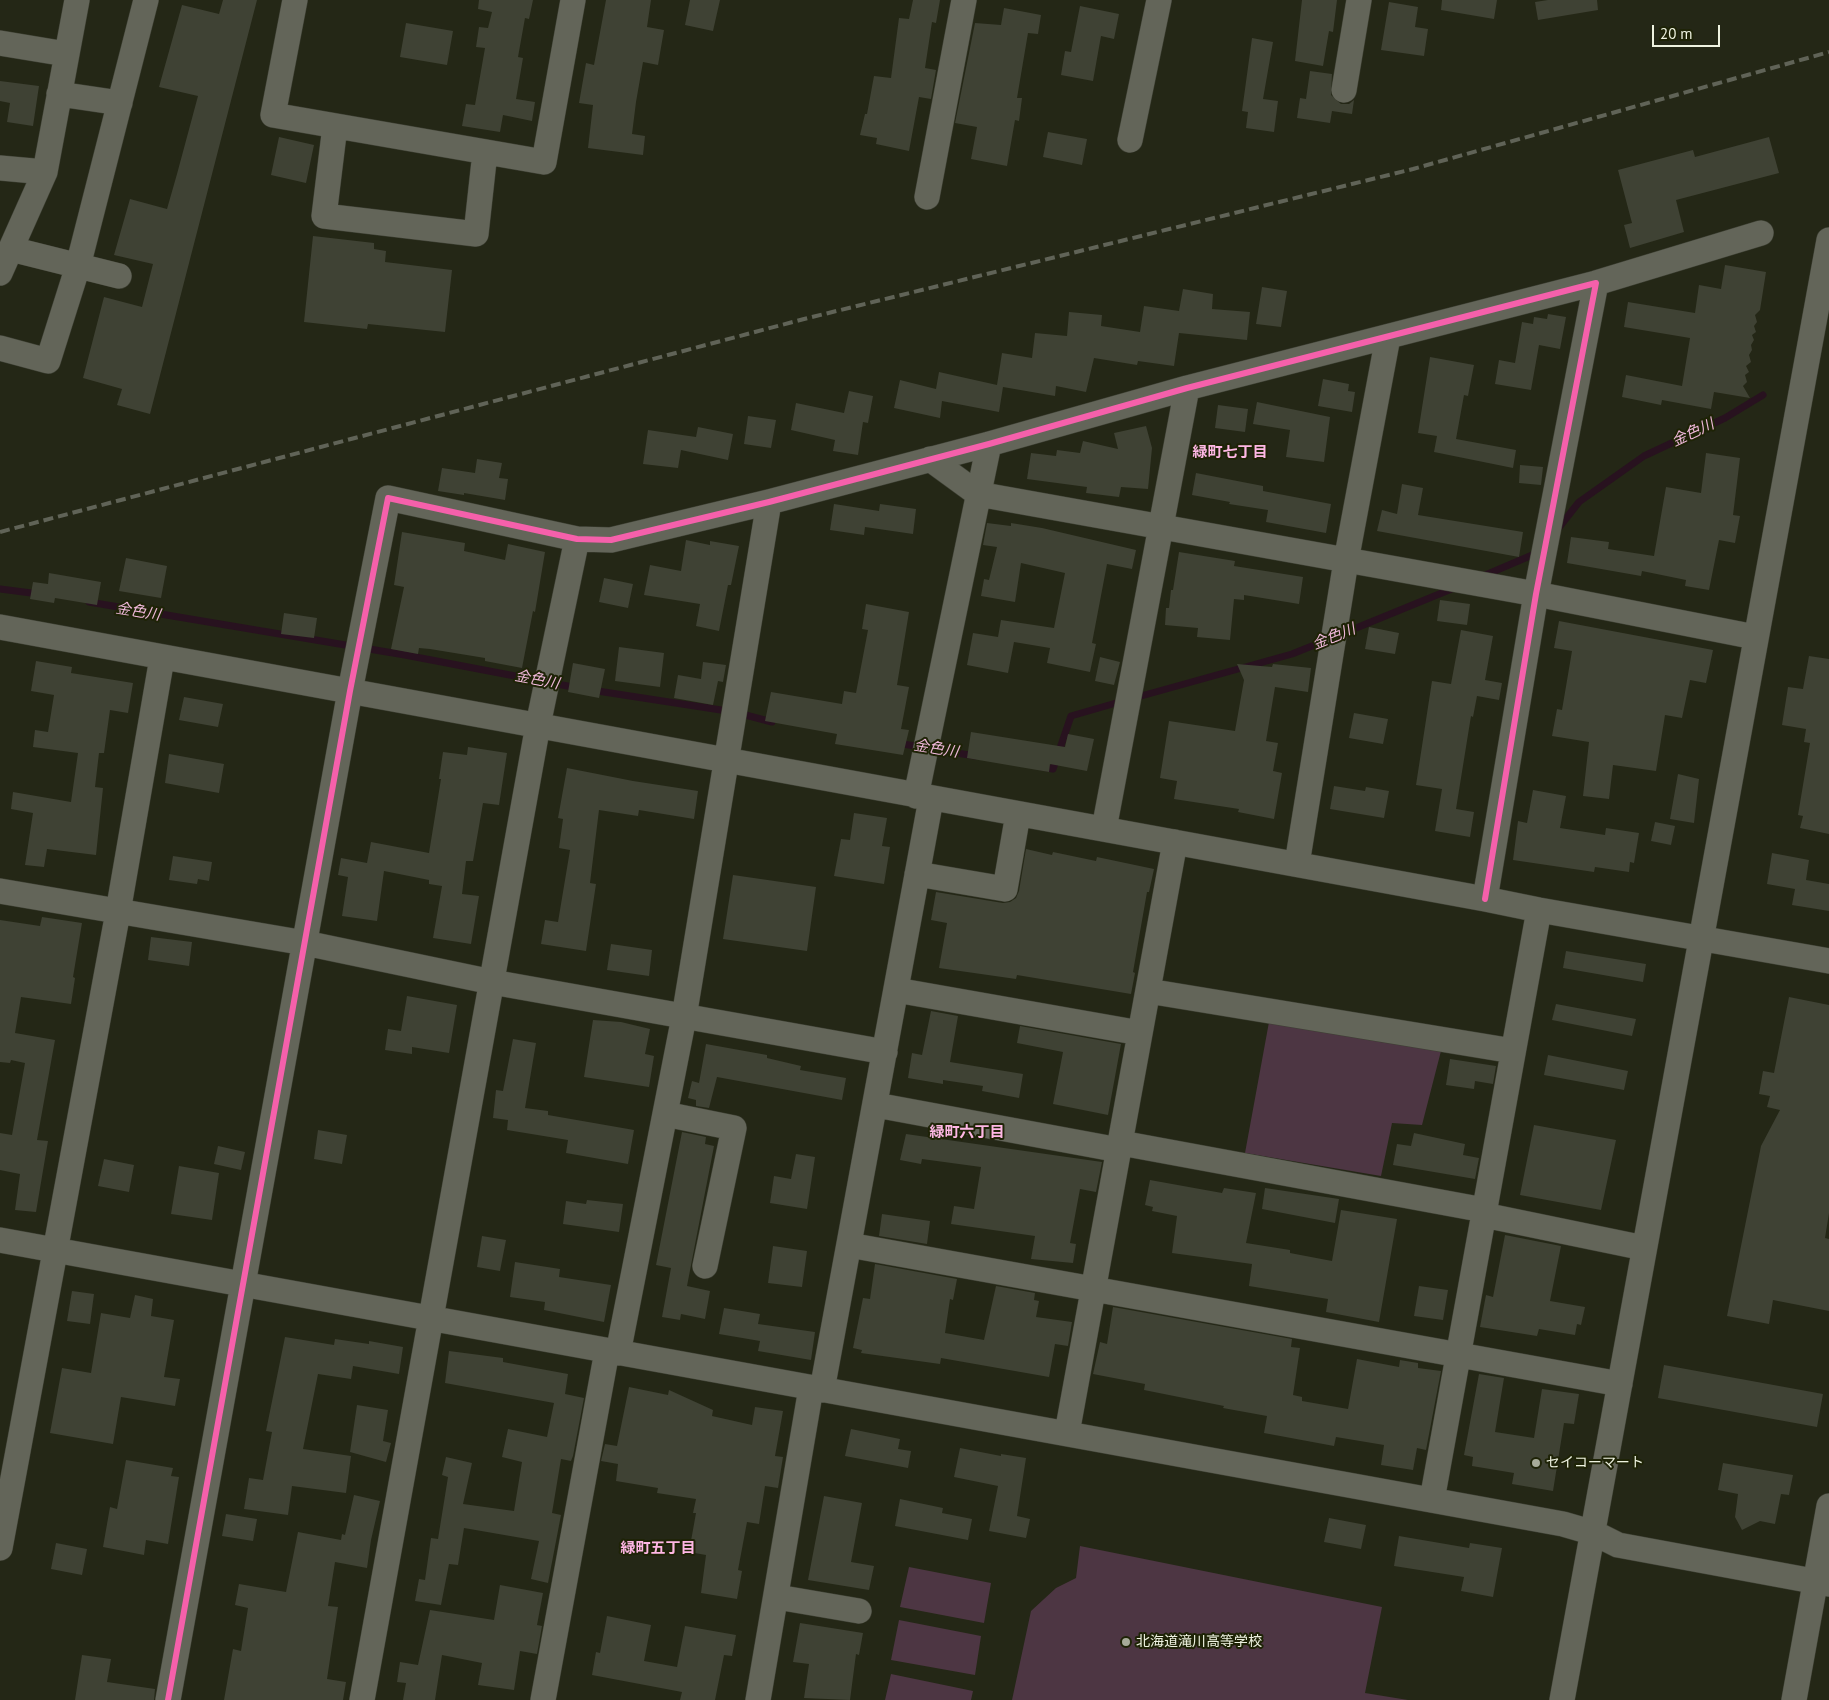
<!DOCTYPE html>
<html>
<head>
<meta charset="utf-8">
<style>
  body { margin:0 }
  #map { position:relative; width:1829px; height:1700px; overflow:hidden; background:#242716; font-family:"PT Sans",sans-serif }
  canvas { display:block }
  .scale { position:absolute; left:1652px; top:25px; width:68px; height:22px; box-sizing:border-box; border:2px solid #eef2e0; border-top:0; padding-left:6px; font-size:15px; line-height:18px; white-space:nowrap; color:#eef2e0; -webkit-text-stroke:4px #1e2306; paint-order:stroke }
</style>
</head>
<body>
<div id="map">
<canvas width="1829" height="1700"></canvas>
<div class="scale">20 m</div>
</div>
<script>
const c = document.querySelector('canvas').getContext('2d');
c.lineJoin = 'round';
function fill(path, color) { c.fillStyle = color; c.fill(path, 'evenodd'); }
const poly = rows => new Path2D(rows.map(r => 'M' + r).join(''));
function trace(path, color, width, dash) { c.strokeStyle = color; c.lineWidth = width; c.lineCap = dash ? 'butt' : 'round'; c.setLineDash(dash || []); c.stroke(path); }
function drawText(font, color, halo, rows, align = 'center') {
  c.font = font + ' "PT Sans","Noto Sans JP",sans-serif'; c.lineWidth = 4; c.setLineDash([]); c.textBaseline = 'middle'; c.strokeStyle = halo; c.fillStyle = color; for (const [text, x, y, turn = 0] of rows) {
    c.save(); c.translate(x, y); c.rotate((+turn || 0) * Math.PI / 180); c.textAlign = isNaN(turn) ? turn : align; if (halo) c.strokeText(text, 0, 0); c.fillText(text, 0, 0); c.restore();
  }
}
fill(poly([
  [1269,1022,1441,1051,1422,1125,1392,1123,1381,1176,1245,1153],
  [1080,1546,1382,1607,1365,1693,1408,1700,1012,1700,1031,1611,1056,1588,1076,1578],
  [909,1567,991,1583,984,1623,900,1607],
  [899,1620,981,1636,975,1675,891,1660],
  [891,1674,973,1691,971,1700,885,1700]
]), '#4d3643');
trace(poly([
  [1557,530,1579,502,1644,456,1725,418,1763,395],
  [1483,576,1537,553],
  [0,589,39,594],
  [89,602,405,655,578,688],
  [1339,635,1454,588],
  [591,690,734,712,772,722],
  [1134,698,1292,654,1327,640],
  [897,743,975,756],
  [1042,767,1053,769,1071,716,1123,701]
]), '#28121f', 7);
fill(poly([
  [223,0,257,0,150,414,117,405,122,389,83,378,104,297,142,307,153,264,114,255,130,199,167,209,177,174,198,96,159,87,182,5,219,14],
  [479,0,533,0,529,19,525,18,518,57,523,58,516,99,535,102,532,121,503,115,500,132,462,126,466,104,475,105,485,48,476,47,479,27,488,28,492,12,478,9],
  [606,0,651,0,647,27,664,30,658,65,643,62,636,102,632,134,645,136,643,155,588,148,593,105,579,103,586,63,594,65],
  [690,0,720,0,713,31,685,25],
  [913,0,940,0,936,23,932,22,925,68,936,70,931,99,919,97,909,151,876,144,877,138,860,135,865,114,867,114,874,76,891,78,899,18,909,19],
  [1302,0,1337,0,1333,32,1329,31,1323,66,1295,61],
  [1442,0,1497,0,1494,19,1441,10],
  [1548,0,1597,0,1598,10,1538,20,1535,2],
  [1389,2,1418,7,1415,27,1428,29,1424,56,1381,50],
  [1080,6,1119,14,1114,39,1101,36,1093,81,1061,75,1065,51,1071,52],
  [1004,8,1041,15,1038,34,1028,33,1017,98,1022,98,1019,121,1015,120,1007,166,971,159,977,127,955,123,975,23,1001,25],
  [406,23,453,31,447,65,400,57],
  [1252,38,1273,42,1263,99,1278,101,1274,132,1246,128,1248,112,1242,111],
  [1310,71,1332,74,1331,95,1341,104,1349,104,1354,100,1352,114,1332,111,1330,123,1297,118,1300,98,1306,99],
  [0,81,39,86,33,126,7,122,10,103,0,101],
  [1048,132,1087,139,1082,165,1043,157],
  [279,137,314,145,306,183,271,175],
  [1769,137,1779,173,1676,200,1684,232,1630,248,1624,225,1632,223,1618,170,1693,150,1695,157],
  [313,236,374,243,374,249,386,251,385,262,452,270,445,332,368,324,367,329,304,322],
  [1725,265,1766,272,1760,310,1755,315,1757,322,1754,326,1756,332,1752,335,1754,340,1751,345,1752,350,1749,355,1751,362,1746,366,1749,372,1745,375,1747,382,1743,386,1750,398,1714,392,1711,409,1662,400,1661,405,1622,397,1626,375,1682,386,1690,338,1624,327,1628,302,1695,313,1699,285,1721,289],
  [1262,287,1287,291,1281,327,1256,324],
  [1183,289,1213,294,1212,309,1250,312,1247,340,1179,333,1174,366,1138,361,1137,365,1094,358,1086,392,1056,386,1055,396,1003,387,999,412,942,401,940,418,894,408,900,380,936,389,939,372,997,385,1002,353,1032,358,1035,333,1067,336,1069,312,1102,315,1101,326,1140,332,1144,306,1179,311],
  [1548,314,1566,317,1560,349,1539,345,1531,390,1495,384,1499,360,1515,363,1522,322,1533,324,1534,317,1547,319],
  [1430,357,1474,365,1468,396,1464,395,1456,439,1516,450,1513,468,1434,452,1437,436,1418,433],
  [1323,379,1349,384,1348,391,1355,392,1352,412,1318,406],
  [849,391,873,396,868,423,863,422,858,455,833,451,835,440,791,430,796,403,844,413],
  [1257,402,1330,417,1324,462,1286,457,1290,430,1253,424],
  [1218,405,1248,409,1245,432,1215,428],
  [748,416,776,420,771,448,744,444],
  [1146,426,1152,448,1148,489,1121,487,1119,497,1086,493,1087,487,1027,479,1031,453,1056,456,1057,450,1080,453,1083,441,1118,449,1114,433],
  [698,427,733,434,728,460,681,450,678,468,643,464,648,430,696,437],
  [1706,453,1740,458,1733,515,1740,516,1735,543,1719,540,1709,590,1685,586,1686,580,1642,571,1641,576,1567,563,1571,537,1609,542,1608,549,1654,556,1666,487,1701,493],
  [477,459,502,463,499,478,508,479,505,500,464,493,464,495,438,491,442,468,475,473],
  [1520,465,1543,467,1541,485,1519,483],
  [1196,473,1263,486,1263,491,1331,504,1326,533,1266,522,1268,510,1229,504,1230,502,1192,495],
  [1402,484,1423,488,1418,515,1523,532,1519,557,1377,531,1382,510,1397,514],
  [834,504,879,511,880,504,916,509,913,534,865,527,864,535,830,530],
  [987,523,1011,526,1011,523,1042,528,1136,550,1132,569,1107,564,1092,643,1096,644,1090,672,1047,663,1050,648,1014,642,1008,673,967,665,973,633,998,637,1001,620,1054,628,1065,573,1021,563,1015,602,981,596,984,579,989,580,997,547,983,545],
  [402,532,465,543,464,551,505,560,508,544,545,552,535,612,533,611,522,668,485,661,485,658,430,649,419,648,418,654,391,649,404,587,394,585],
  [686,540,710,545,710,541,739,546,731,585,728,585,719,631,696,626,700,604,644,595,650,565,681,571],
  [1179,552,1235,561,1234,566,1303,577,1299,604,1244,595,1244,600,1234,599,1230,640,1197,637,1198,628,1165,625,1166,608,1169,608,1171,590,1173,590],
  [126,558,167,566,161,598,119,591],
  [49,573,101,582,97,605,55,598,54,603,30,599,33,582,48,584],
  [604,578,633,584,628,608,599,602],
  [1440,600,1470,604,1467,625,1437,621],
  [866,604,909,612,897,685,909,687,901,729,909,730,903,755,835,744,837,734,765,721,771,692,842,704,844,691,856,693,868,630,862,629],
  [284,613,317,618,314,638,281,634],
  [1559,621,1713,650,1706,683,1690,680,1682,718,1665,715,1656,771,1613,765,1609,799,1583,796,1589,742,1552,736,1557,709,1562,710,1572,651,1554,648],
  [1369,627,1399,633,1395,654,1365,649],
  [1461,630,1493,636,1485,680,1502,683,1499,700,1477,696,1473,717,1471,716,1456,809,1474,812,1470,837,1435,831,1442,789,1416,785,1432,681,1451,684],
  [619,647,664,653,660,687,615,681],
  [1809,656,1829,659,1829,834,1800,828,1803,816,1798,815,1810,743,1804,742,1806,729,1782,725,1788,687,1803,689],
  [1100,657,1120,662,1114,685,1095,681],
  [36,661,72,667,71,673,133,683,128,713,110,710,104,753,99,753,95,787,103,788,96,855,47,849,44,867,25,865,33,813,11,809,13,792,71,802,78,753,33,747,35,730,48,732,54,695,31,691],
  [703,662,726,665,723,682,718,681,713,705,674,698,678,675,701,679],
  [573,663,605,669,599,698,568,692],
  [1237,664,1272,667,1273,664,1311,668,1308,692,1275,687,1266,741,1278,743,1273,771,1282,773,1274,819,1238,812,1239,809,1174,799,1177,781,1160,778,1169,721,1235,731,1244,680],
  [184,697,223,704,218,727,179,720],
  [1354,713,1388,719,1383,744,1349,738],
  [971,732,1065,747,1068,734,1094,739,1087,771,1050,764,1049,772,967,758],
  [468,747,507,753,499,805,483,803,473,861,466,861,462,894,479,896,471,944,433,938,442,886,429,884,429,880,384,871,377,921,342,916,348,877,338,875,341,858,367,863,371,842,429,853,441,779,439,779,443,752,467,755],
  [169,754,224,764,219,793,165,783],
  [567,768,633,781,698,791,694,819,639,810,638,816,599,810,590,883,596,884,586,951,541,944,545,920,558,922,570,850,559,848,563,819,558,818],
  [1678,774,1699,779,1694,823,1670,819],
  [1334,786,1365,791,1366,787,1389,791,1384,818,1330,809],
  [1533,790,1566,796,1560,828,1605,835,1606,828,1639,833,1634,863,1630,862,1629,872,1595,867,1594,872,1513,860,1518,821,1527,823],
  [854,813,887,818,882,846,890,847,884,884,834,876,841,839,850,840],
  [1655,822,1675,826,1671,845,1651,841],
  [1026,849,1052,855,1053,852,1096,861,1097,857,1154,869,1149,892,1147,892,1133,972,1135,973,1131,994,1017,975,1016,979,939,968,947,923,931,920,936,892,1003,903,1010,902,1016,898,1019,891],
  [1772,853,1809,860,1806,880,1829,884,1829,911,1792,905,1795,889,1767,884],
  [173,856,212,862,209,881,198,879,197,884,169,880],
  [733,875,816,887,807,951,723,939],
  [42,917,82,923,73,977,75,978,71,1004,21,997,15,1033,55,1040,37,1140,48,1141,36,1212,15,1210,20,1174,0,1170,0,1133,12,1135,25,1063,11,1060,10,1063,0,1062,0,920,40,926],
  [151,937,192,942,189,966,148,960],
  [611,944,652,950,649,976,607,970],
  [1566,951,1646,964,1643,982,1563,968],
  [407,996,457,1005,449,1053,412,1047,412,1054,385,1050,388,1029,401,1031],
  [1789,997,1829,1005,1829,1213,1825,1238,1829,1239,1829,1311,1773,1300,1769,1324,1727,1316,1761,1146,1780,1110,1767,1107,1770,1096,1759,1094,1763,1071,1774,1073],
  [1556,1004,1636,1019,1632,1036,1552,1020],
  [931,1011,958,1016,950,1062,1023,1074,1019,1098,982,1091,983,1086,943,1080,943,1084,908,1078,912,1053,922,1055],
  [593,1020,621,1022,650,1029,645,1054,654,1056,649,1087,584,1077],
  [1020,1026,1121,1044,1108,1115,1053,1104,1063,1052,1017,1043],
  [513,1039,536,1043,525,1108,548,1111,548,1115,634,1130,628,1164,566,1153,568,1140,507,1130,508,1120,493,1118,496,1090,503,1091],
  [706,1044,767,1055,767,1058,801,1066,800,1070,846,1078,842,1100,717,1077,709,1108,696,1106,696,1100,688,1098,692,1081,699,1083],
  [1548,1055,1628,1071,1624,1090,1544,1075],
  [1450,1059,1496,1066,1493,1084,1475,1081,1474,1089,1446,1085],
  [1534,1125,1616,1140,1601,1210,1520,1195],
  [318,1130,347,1135,342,1164,314,1159],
  [682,1132,706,1137,705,1144,714,1146,687,1286,710,1291,705,1319,681,1314,680,1320,662,1317,671,1268,656,1265],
  [1414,1133,1465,1144,1463,1155,1479,1158,1475,1179,1393,1165,1397,1144,1411,1146],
  [906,1134,1102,1162,1096,1192,1080,1189,1070,1243,1076,1244,1073,1263,1031,1259,1035,1236,951,1224,954,1206,974,1209,981,1167,922,1159,921,1164,900,1160],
  [218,1146,245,1152,241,1170,214,1164],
  [796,1154,815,1157,807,1209,770,1203,774,1176,791,1179],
  [104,1159,134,1165,129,1192,98,1186],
  [179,1166,219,1173,212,1220,171,1214],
  [1150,1180,1222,1193,1224,1188,1256,1193,1246,1243,1290,1250,1290,1253,1332,1261,1341,1210,1397,1219,1379,1322,1326,1312,1328,1299,1249,1286,1252,1264,1172,1253,1177,1216,1152,1211,1153,1207,1145,1205],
  [1265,1188,1339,1199,1335,1223,1262,1209],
  [587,1200,623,1204,619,1232,563,1224,566,1201,586,1204],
  [882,1214,930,1221,927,1244,879,1236],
  [1505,1235,1561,1246,1550,1301,1585,1307,1581,1325,1577,1324,1575,1335,1539,1329,1537,1336,1480,1327,1486,1295,1493,1297],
  [482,1236,506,1240,500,1271,477,1267],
  [773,1246,807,1251,802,1287,768,1283],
  [515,1262,560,1269,559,1277,611,1285,604,1322,544,1310,545,1302,510,1297],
  [875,1264,957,1279,953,1300,950,1299,945,1333,984,1340,996,1286,1035,1293,1034,1300,1039,1301,1036,1317,1072,1322,1068,1346,1055,1344,1049,1377,941,1358,940,1364,861,1353,862,1350,853,1348,863,1298,870,1299],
  [1419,1286,1448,1290,1443,1320,1414,1316],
  [72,1291,94,1294,90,1324,67,1321],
  [135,1295,153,1299,151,1316,174,1320,164,1377,180,1379,175,1406,121,1397,113,1444,50,1433,62,1368,91,1373,101,1313,130,1318],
  [1113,1307,1292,1339,1291,1347,1300,1348,1293,1395,1302,1397,1302,1401,1348,1409,1357,1359,1399,1367,1400,1360,1418,1363,1418,1368,1441,1371,1426,1450,1417,1448,1413,1470,1381,1465,1384,1445,1336,1437,1334,1446,1264,1433,1267,1416,1223,1408,1224,1406,1144,1390,1145,1384,1093,1374,1100,1342,1107,1344],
  [724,1308,760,1314,758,1324,815,1332,811,1360,758,1351,760,1341,719,1334],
  [285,1337,334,1345,335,1339,369,1344,369,1341,403,1347,399,1374,353,1366,351,1379,318,1374,303,1449,351,1456,346,1493,292,1486,288,1515,244,1509,249,1478,263,1480,272,1432,266,1431],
  [449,1351,503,1358,503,1362,568,1374,565,1394,584,1398,573,1456,571,1461,561,1459,552,1513,561,1515,548,1583,531,1579,539,1541,464,1528,458,1565,449,1564,441,1605,415,1601,419,1579,425,1580,431,1538,438,1539,448,1477,442,1475,446,1457,472,1463,463,1504,514,1511,522,1462,502,1457,508,1429,547,1437,554,1403,445,1383],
  [1664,1365,1823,1394,1817,1427,1658,1398],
  [1479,1374,1504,1378,1495,1432,1534,1438,1542,1389,1579,1394,1574,1424,1564,1423,1553,1491,1512,1484,1514,1473,1472,1466,1473,1457,1464,1455],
  [629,1387,668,1395,669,1390,713,1410,712,1416,752,1425,755,1407,783,1411,775,1456,783,1457,778,1488,765,1486,759,1524,747,1522,738,1570,742,1571,737,1599,701,1593,706,1555,689,1552,696,1513,693,1513,696,1499,657,1493,658,1488,616,1481,618,1464,601,1461,605,1444,617,1446],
  [357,1405,388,1410,383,1441,391,1443,386,1462,350,1452],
  [851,1429,900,1439,898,1449,911,1451,908,1468,845,1456],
  [960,1448,1001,1456,1001,1454,1026,1458,1017,1516,1030,1519,1026,1538,989,1531,998,1486,954,1477],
  [126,1460,173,1468,171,1476,179,1477,168,1544,146,1540,144,1555,103,1547,110,1507,117,1509],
  [1723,1463,1793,1475,1789,1495,1781,1494,1775,1524,1760,1521,1742,1530,1735,1517,1738,1494,1718,1490],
  [354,1495,380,1501,371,1540,367,1568,335,1562,328,1606,338,1607,327,1679,346,1682,343,1700,224,1700,233,1649,241,1651,248,1608,235,1605,239,1584,286,1592,298,1532,341,1540,342,1534,345,1535],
  [824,1496,862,1503,851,1562,874,1566,869,1590,808,1580],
  [900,1499,943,1508,942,1513,972,1519,968,1540,895,1526],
  [226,1514,257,1519,253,1541,222,1536],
  [1329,1518,1366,1525,1361,1549,1324,1542],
  [1399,1536,1469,1548,1470,1543,1502,1548,1493,1597,1461,1591,1464,1577,1394,1566],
  [56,1543,87,1549,82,1575,51,1569],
  [500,1585,543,1593,537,1625,542,1626,537,1654,520,1651,514,1690,478,1685,482,1663,442,1655,435,1700,403,1700,406,1683,397,1682,400,1662,418,1665,430,1610,494,1620],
  [607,1616,651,1625,644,1661,677,1667,685,1626,736,1635,732,1656,724,1655,715,1700,680,1700,682,1692,592,1675,596,1652,600,1653],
  [800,1623,863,1633,859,1655,856,1654,850,1700,804,1698,809,1664,793,1662],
  [82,1655,111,1659,107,1682,155,1689,154,1700,75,1700]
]), '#3f4234');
const minor = poly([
  [295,0,273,115,544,162,573,0],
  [0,43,66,54],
  [1344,90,1359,0],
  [59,94,120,103],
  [335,126,324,216,476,234,485,152],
  [1130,140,1159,0],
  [0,168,45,172],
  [927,197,964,0],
  [11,249,119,276],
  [0,273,45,172,77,0],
  [1596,283,1761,233],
  [0,348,48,361,78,266,146,0],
  [930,459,978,494,1536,594,1755,637],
  [0,627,1485,899,1539,910,1829,961],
  [916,796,989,444],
  [1104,829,1187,388],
  [1297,864,1346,561,1388,337],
  [917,874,1005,889,1018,814],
  [0,891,305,943,492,982,885,1052],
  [896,990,1140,1033],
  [1148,991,1513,1051],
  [876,1105,1119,1150],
  [665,1114,734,1128,705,1266],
  [1121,1143,1484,1210],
  [1484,1215,1644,1248],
  [0,1240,1563,1524,1594,1533,1618,1545,1829,1584],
  [849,1245,1620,1384],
  [618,1353,684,1017,769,502],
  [822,1390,931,799],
  [1067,1433,1175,842],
  [1432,1500,1539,910],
  [0,1548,118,912,162,658],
  [777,1597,859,1611],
  [168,1700,350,691,388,498,577,539,611,540,769,502,989,444,1187,388,1596,283,1536,594,1485,899],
  [362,1700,538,725,577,539],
  [543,1700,607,1351],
  [758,1700,811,1388],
  [1562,1700,1829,240],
  [1794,1700,1829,1506]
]);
trace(minor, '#3e4034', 26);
trace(minor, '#636559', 25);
trace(poly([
  [0,532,804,319,1413,169,1829,52]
]), '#606357', 4, [10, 5]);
trace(poly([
  [168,1700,350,691,388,498,577,539,611,540,769,502,989,444,1187,388,1596,283,1536,594,1485,899]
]), '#f560ab', 6);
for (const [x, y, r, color] of [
  [1536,1463,5,"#a7ab99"],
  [1126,1642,5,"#a7ab99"]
]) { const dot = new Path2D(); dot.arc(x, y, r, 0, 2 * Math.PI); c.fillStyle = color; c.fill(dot); trace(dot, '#1e2306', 2); }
drawText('14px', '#eef2e0', '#1e2306', [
  ["セイコーマート",1546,1463],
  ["北海道滝川高等学校",1136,1642]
], 'left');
drawText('italic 15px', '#eeb7d9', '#1e2306', [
  ["金色川",1693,433,-25],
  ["金色川",138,612,9],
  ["金色川",1334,637,-22],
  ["金色川",537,680,11],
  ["金色川",936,749,9]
]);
drawText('bold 15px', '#feb7e4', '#1e2306', [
  ["緑町七丁目",1230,453],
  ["緑町六丁目",967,1133],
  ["緑町五丁目",658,1549]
]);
</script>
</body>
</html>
